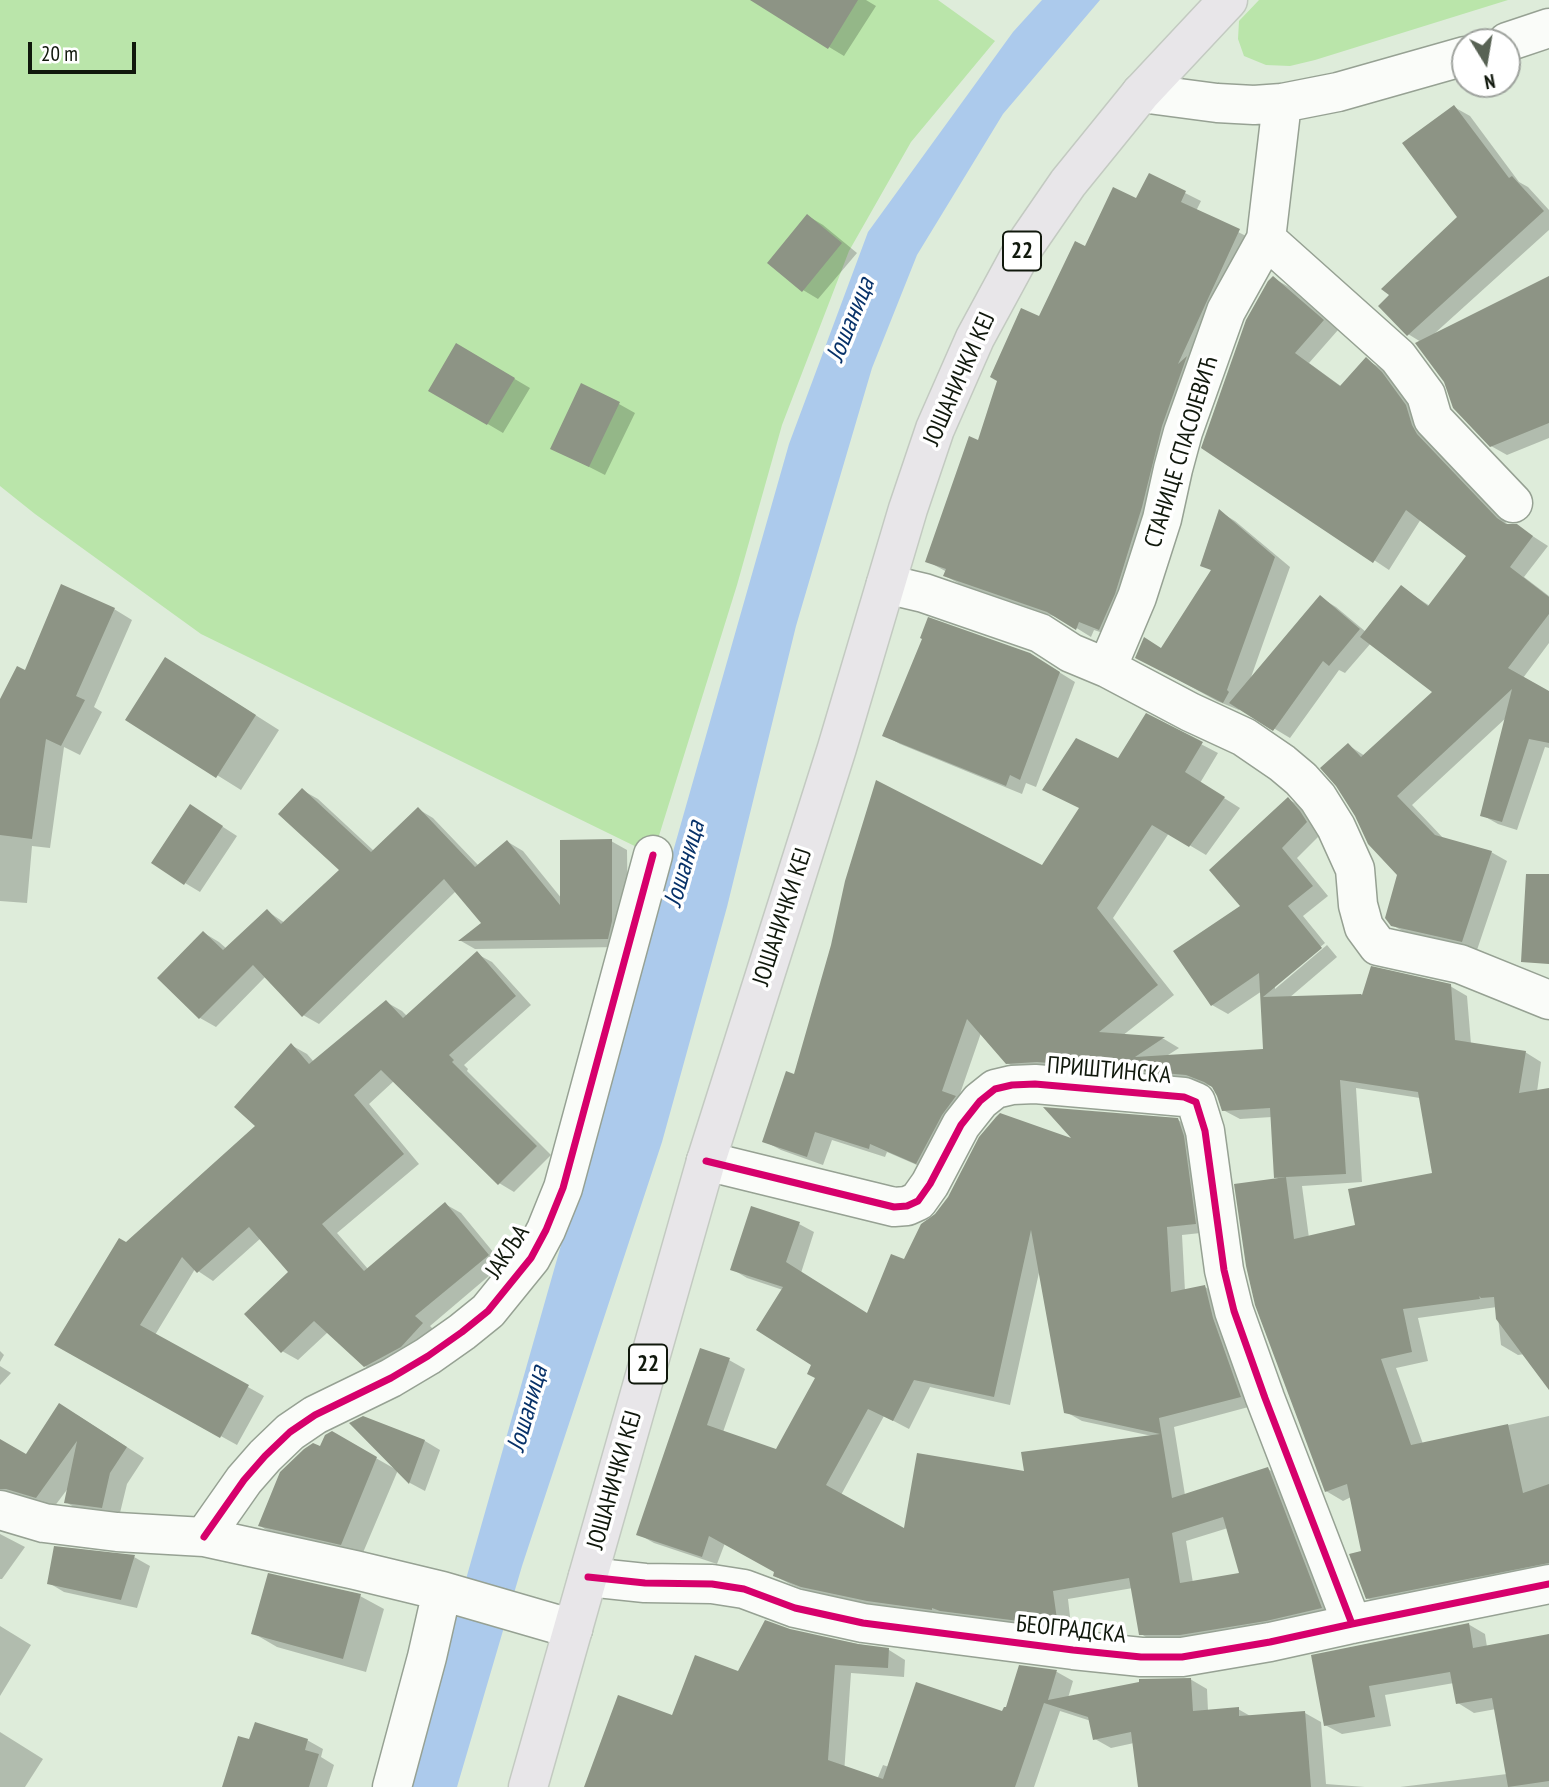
<!DOCTYPE html>
<html>
<head>
<meta charset="utf-8">
<style>
  body { margin:0 }
  #map { position:relative; width:1549px; height:1787px; overflow:hidden; background:#deecda; font-family:"PT Sans Narrow",sans-serif }
  canvas { display:block }
  .north { position:absolute; left:1451px; top:28px; width:70px; height:70px; box-sizing:border-box; background:#fff; border:2px solid #9fa39e; border-radius:50%; rotate:169deg; font-size:19px; font-weight:700; line-height:28px; text-align:center; color:#10180c }
  .north::after { content:''; display:block; margin:auto; width:24px; height:32px; background:#586254; clip-path:polygon(50% 0,100% 100%,50% 72%,0 100%) }
  .scale { position:absolute; left:28px; top:42px; width:108px; height:32px; box-sizing:border-box; border:4px solid #10180c; border-top:0; padding-left:9px; font-size:21px; line-height:24px; white-space:nowrap; color:#10180c; -webkit-text-stroke:5px #fff; paint-order:stroke }
</style>
</head>
<body>
<div id="map">
<canvas width="1549" height="1787"></canvas>
<div class="north">N</div>
<div class="scale">20 m</div>
</div>
<script>
const c = document.querySelector('canvas').getContext('2d');
c.lineJoin = 'round';
function fill(path, color) { c.fillStyle = color; c.fill(path, 'evenodd'); }
const poly = rows => new Path2D(rows.map(r => 'M' + r).join(''));
function trace(path, color, width, dash) { c.strokeStyle = color; c.lineWidth = width; c.lineCap = dash ? 'butt' : 'round'; c.setLineDash(dash || []); c.stroke(path); }
function drawText(font, color, halo, rows, align = 'center') {
  c.font = font + ' "PT Sans Narrow",sans-serif'; c.lineWidth = 7; c.setLineDash([]); c.textBaseline = 'middle'; c.strokeStyle = halo; c.fillStyle = color; for (const [text, x, y, turn = 0] of rows) {
    c.save(); c.translate(x, y); c.rotate((+turn || 0) * Math.PI / 180); c.textAlign = isNaN(turn) ? turn : align; if (halo) c.strokeText(text, 0, 0); c.fillText(text, 0, 0); c.restore();
  }
}
fill(poly([
  [0,0,938,0,995,41,911,142,849,251,782,425,737,585,653,855,201,634,35,514,0,486],
  [1259,0,1508,0,1315,60,1290,66,1266,65,1244,56,1238,39,1239,21]
]), '#bae5aa');
fill(poly([
  [1042,0,1100,0,1003,114,917,255,872,368,796,626,727,907,662,1142,522,1566,457,1787,410,1787,468,1572,789,444,868,232,1013,32]
]), '#accaec');
fill(poly([
  [782,0,866,0,876,6,844,56,829,47],
  [1454,107,1470,116,1519,182,1528,187,1549,210,1549,230,1434,334,1549,278,1549,438,1507,455,1491,446,1445,382,1421,342,1408,334,1459,218],
  [1149,175,1201,201,1196,211,1254,240,1115,637,1094,630,1091,637,1062,619,960,584,945,576,947,572,927,561,979,442,1040,318,1086,248,1136,201],
  [808,216,823,225,857,253,818,299,803,290],
  [1273,278,1289,287,1338,330,1309,363,1342,387,1366,360,1381,368,1397,383,1433,445,1509,526,1517,526,1548,546,1524,577,1549,596,1549,643,1523,678,1549,693,1549,748,1545,747,1517,830,1498,824,1482,815,1507,717,1412,805,1444,839,1491,852,1507,861,1477,950,1408,934,1392,925,1399,875,1348,745,1365,756,1434,692,1371,643,1345,673,1339,670,1290,738,1240,708,1239,710,1217,701,1153,666,1213,571,1202,565,1220,512,1235,521,1290,567,1249,683,1321,598,1336,607,1366,632,1402,588,1430,606,1468,556,1421,519,1389,570,1204,447],
  [457,345,530,388,503,433,430,390],
  [619,404,635,413,605,475,552,448],
  [114,609,132,620,94,707,102,712,80,755,64,747,50,848,32,846,27,903,0,901,0,703,26,672],
  [1046,664,1075,682,1036,787,1026,783,1022,794,900,744,884,735],
  [189,673,279,730,241,790,127,719],
  [1147,716,1218,753,1200,783,1240,808,1206,855,1169,833,1113,918,1174,995,1122,1036,1164,1039,1179,1048,1165,1057,1265,1051,1262,991,1228,1014,1212,1005,1243,906,1288,799,1305,809,1323,832,1297,858,1328,896,1303,916,1325,943,1275,985,1275,989,1327,945,1337,957,1289,998,1361,995,1450,986,1467,996,1471,1044,1525,1052,1541,1062,1537,1092,1549,1090,1549,1387,1525,1354,1518,1355,1501,1345,1497,1307,1418,1318,1428,1361,1396,1368,1423,1444,1549,1416,1549,1574,1384,1607,1367,1598,1363,1552,1351,1497,1343,1501,1326,1491,1281,1180,1276,1177,1272,1117,1240,1119,1223,1110,1214,1087,1204,1084,1054,1071,1024,1072,1007,1063,981,1033,933,1172,887,1152,885,1157,832,1140,823,1165,781,1150,764,1141,795,1076,1042,867,1119,760],
  [1356,1088,1420,1098,1434,1174,1357,1226,1309,1238,1302,1186,1362,1182],
  [302,790,318,799,374,851,418,809,433,818,479,866,508,842,523,851,562,899,611,841,627,850,628,931,623,947,475,949,461,941,483,923,456,891,319,1024,303,1015,266,976,216,1027,200,1018,159,978,204,933,219,942,227,949,267,911,285,923,341,870],
  [206,816,237,836,200,892,185,883],
  [477,954,492,962,531,1005,464,1065,468,1069,467,1071,551,1155,514,1192,499,1183,395,1080,369,1104,419,1164,337,1233,368,1269,445,1204,461,1213,503,1264,430,1326,437,1333,381,1375,365,1366,328,1332,298,1360,282,1351,291,1272,261,1238,213,1281,195,1269,155,1335,264,1396,237,1445,56,1345,126,1244,258,1126,291,1045,307,1054,314,1062,386,1002,402,1011,407,1016],
  [1178,1120,1193,1129,1210,1232,1182,1235,1185,1291,1205,1287,1220,1296,1256,1405,1174,1427,1185,1495,1268,1469,1283,1478,1337,1616,1156,1643,1141,1634,1133,1588,1068,1599,1072,1634,884,1609,818,1595,790,1584,775,1576,776,1571,725,1543,717,1564,654,1543,638,1534,701,1350,729,1360,745,1369,723,1432,777,1451,817,1378,814,1364,783,1290,747,1278,732,1269,799,1224,814,1232,801,1273,868,1315,905,1261,1076,1142],
  [1040,1268,1066,1412,1082,1421,1152,1436,1026,1474,905,1530,841,1495,884,1416,909,1429,930,1387,1010,1405],
  [1228,1528,1242,1575,1193,1583,1186,1541],
  [0,1351,4,1355,0,1362],
  [0,1366,11,1373,0,1385],
  [77,1415,144,1458,127,1484,119,1517,83,1513,66,1502,69,1487,54,1507,0,1509,0,1441,27,1456],
  [363,1418,425,1441,440,1450,425,1491,410,1483,398,1470,362,1555,280,1538,260,1526,332,1433,395,1469],
  [0,1534,25,1547,2,1579,0,1579],
  [134,1557,150,1566,137,1608,64,1592,49,1583],
  [360,1596,384,1609,366,1672,277,1647,253,1633],
  [1468,1624,1485,1634,1487,1647,1549,1636,1549,1787,1400,1787,1507,1774,1496,1709,1474,1713,1458,1703,1454,1683,1385,1695,1391,1726,1342,1734,1325,1725,1313,1657],
  [0,1626,31,1645,0,1696],
  [790,1631,889,1650,905,1660,904,1677,851,1673,844,1774,839,1787,587,1787,673,1717,738,1673],
  [1020,1667,1057,1672,1073,1681,1068,1698,1190,1679,1207,1689,1208,1711,1238,1709,1252,1717,1305,1713,1321,1722,1326,1784,1365,1787,1139,1787,1134,1743,1111,1748,1095,1739,1091,1721,1060,1711,1034,1787,874,1787,883,1765,889,1767,1004,1714,1007,1710],
  [0,1732,43,1759,25,1787,0,1787],
  [307,1740,323,1749,321,1757,334,1765,327,1787,229,1787,250,1741]
]), '#0003');
fill(poly([
  [750,0,858,0,828,49],
  [1454,105,1509,178,1512,176,1544,211,1407,336,1378,306,1389,295,1381,289,1457,217,1402,143],
  [1149,173,1186,191,1181,202,1240,229,1178,364,1187,356,1162,426,1142,507,1115,594,1099,630,1079,622,1076,630,1047,612,943,576,946,569,925,562,969,436,978,440,997,381,990,377,1021,308,1039,316,1075,241,1085,246,1113,187,1136,198],
  [807,214,842,243,802,292,767,263],
  [1273,276,1324,320,1295,353,1340,386,1366,357,1382,372,1406,405,1412,425,1417,434,1497,518,1506,524,1517,524,1533,536,1510,567,1549,597,1549,614,1508,668,1549,691,1549,743,1529,739,1502,822,1480,816,1512,689,1397,796,1435,835,1492,851,1462,942,1391,926,1385,918,1397,875,1368,844,1355,816,1336,786,1320,768,1348,743,1361,757,1432,692,1360,637,1401,585,1428,606,1466,556,1406,510,1373,563,1201,448,1246,320,1268,281],
  [1549,276,1549,423,1490,447,1453,408,1444,382,1415,343],
  [456,343,515,378,487,425,428,391],
  [581,383,620,402,589,467,550,449],
  [1219,509,1275,557,1227,690,1229,692,1223,703,1135,658,1144,637,1161,648,1211,570,1200,566],
  [61,584,115,608,76,696,85,700,61,746,46,739,32,839,0,835,0,699,17,666,25,670],
  [1320,595,1360,629,1329,666,1323,661,1273,731,1229,703],
  [928,617,1030,653,1060,672,1020,780,1010,775,1006,786,882,736,922,639,920,638],
  [165,657,256,715,216,778,125,720],
  [1146,713,1203,742,1185,772,1225,797,1189,847,1152,825,1097,908,1158,985,1099,1032,1165,1037,1135,1057,1263,1049,1259,973,1211,1006,1173,951,1240,906,1209,870,1288,797,1300,811,1307,822,1282,848,1313,886,1288,906,1322,948,1263,997,1361,994,1362,995,1371,966,1451,984,1455,1040,1526,1051,1519,1093,1549,1088,1549,1390,1496,1319,1494,1297,1481,1298,1479,1296,1480,1299,1403,1309,1412,1352,1381,1359,1411,1445,1508,1424,1523,1493,1549,1484,1549,1563,1366,1599,1349,1554,1361,1551,1347,1484,1325,1492,1255,1305,1246,1266,1234,1184,1286,1177,1274,1178,1270,1108,1222,1111,1217,1096,1212,1087,1204,1082,1186,1075,1037,1062,1006,1064,967,1019,942,1091,956,1096,942,1115,916,1164,870,1144,869,1149,815,1132,807,1157,762,1142,786,1071,794,1074,831,945,845,881,876,780,1042,865,1079,808,1042,790,1076,738,1118,758],
  [1340,1080,1418,1092,1432,1173,1348,1189,1355,1225,1294,1239,1286,1177,1346,1174],
  [302,788,371,852,418,807,475,867,507,840,560,905,560,840,612,839,612,921,608,939,458,941,481,923,444,879,302,1017,253,965,199,1019,157,978,203,931,223,950,267,909,281,924,339,870,278,814],
  [190,804,223,826,184,885,151,863],
  [1526,874,1549,874,1549,964,1521,962],
  [477,951,516,996,449,1055,454,1060,452,1062,537,1146,498,1185,381,1070,354,1095,404,1154,322,1224,364,1271,445,1202,489,1255,415,1316,423,1323,401,1347,364,1367,314,1321,281,1353,244,1314,288,1272,249,1227,197,1273,182,1257,140,1325,249,1385,220,1438,54,1345,119,1238,126,1242,255,1126,234,1107,291,1043,309,1064,386,1000,403,1018],
  [1043,1107,1178,1118,1184,1136,1196,1224,1167,1227,1171,1292,1205,1285,1213,1318,1241,1397,1159,1418,1172,1498,1268,1467,1322,1608,1266,1621,1180,1635,1139,1635,1129,1578,1053,1591,1058,1626,940,1611,932,1608,932,1610,867,1601,801,1587,773,1576,774,1572,709,1536,702,1557,636,1535,700,1348,730,1358,707,1425,776,1449,815,1378,807,1374,811,1365,756,1330,783,1287,730,1270,751,1206,800,1222,786,1262,867,1313,891,1254,904,1259,921,1224,935,1214,948,1197,979,1137,996,1117,1000,1113,1071,1138],
  [1031,1230,1064,1413,1160,1434,1021,1452,1024,1471,917,1453,904,1528,826,1485,868,1409,893,1421,914,1380,994,1397],
  [1223,1517,1239,1573,1180,1583,1172,1533],
  [59,1403,127,1447,110,1473,102,1508,64,1503,77,1441,36,1498,6,1489,0,1489,0,1439,26,1454],
  [363,1416,425,1440,409,1484,349,1423],
  [332,1431,377,1457,341,1545,258,1526,280,1472,304,1449,313,1443,320,1446,325,1435],
  [54,1546,135,1555,121,1600,47,1584],
  [268,1573,361,1594,343,1659,251,1634],
  [765,1620,790,1629,858,1644,889,1648,888,1668,835,1665,828,1760,883,1779,916,1682,1002,1711,1004,1707,1006,1707,1019,1665,1057,1670,1048,1700,1139,1682,1139,1679,1191,1678,1193,1711,1239,1707,1239,1716,1305,1711,1311,1787,1138,1787,1131,1732,1093,1740,1088,1717,1044,1703,1015,1787,584,1787,618,1695,672,1715,695,1655,738,1671],
  [1469,1623,1473,1648,1549,1634,1549,1781,1508,1787,1492,1698,1456,1704,1450,1672,1369,1686,1375,1717,1324,1726,1311,1655],
  [255,1722,308,1739,305,1750,319,1754,309,1787,222,1787,238,1736,249,1739]
]), '#8d9485');
const minor = poly([
  [1507,42,1549,28],
  [1141,93,1217,103,1254,105,1282,103,1338,92,1465,56],
  [1266,239,1398,357,1426,395,1433,419,1513,503],
  [886,584,924,593,1040,633,1071,653,1107,668,1190,712,1244,737,1282,763,1301,779,1318,798,1336,827,1355,869,1358,905,1364,927,1378,946,1460,964,1549,1000],
  [1107,668,1137,597,1162,519,1173,469,1183,432,1226,311,1266,239,1282,103],
  [706,1161,894,1207,907,1206,918,1201,930,1184,961,1125,980,1101,995,1089,1012,1085,1035,1084,1184,1097,1196,1102,1205,1131,1224,1270,1234,1311,1265,1398,1352,1624],
  [0,1510,44,1523,117,1532,204,1537,355,1570,442,1591,573,1629],
  [204,1537,244,1480,265,1456,290,1432,315,1415,391,1378,428,1356,462,1332,488,1311,531,1258,546,1230,563,1188,653,855],
  [588,1577,645,1583,712,1584,744,1589,795,1608,863,1623,1073,1650,1141,1657,1182,1657,1270,1642,1352,1624,1549,1584],
  [392,1787,427,1657,442,1591]
]);
const major = poly([
  [528,1787,706,1161,837,748,908,509,935,429,975,338,1026,244,1068,183,1141,93,1228,0]
]);
trace(minor, '#96a193', 41);
trace(major, '#c3cac1', 41);
trace(minor, '#fafcf9', 38);
trace(major, '#e8e6e9', 38);
trace(poly([
  [706,1161,894,1207,907,1206,918,1201,930,1184,961,1125,980,1101,995,1089,1012,1085,1035,1084,1184,1097,1196,1102,1205,1131,1224,1270,1234,1311,1265,1398,1352,1624],
  [204,1537,244,1480,265,1456,290,1432,315,1415,391,1378,428,1356,462,1332,488,1311,531,1258,546,1230,563,1188,653,855],
  [588,1577,645,1583,712,1584,744,1589,795,1608,863,1623,1073,1650,1141,1657,1182,1657,1270,1642,1352,1624,1549,1584]
]), '#d6006c', 7);
for (const [x, y, w] of [
  [1022,251,38],
  [648,1364,38]
]) { const box = new Path2D(); box.roundRect(x - w / 2, y - 19.5, w, 39, 5); c.fillStyle = '#fff'; c.fill(box); trace(box, '#10180c', 2); }
drawText('bold 23px', '#10180c', null, [
  ["22",1022,251],
  ["22",648,1364]
]);
drawText('24px', '#10180c', '#fff', [
  ["ЈОШАНИЧКИ КЕЈ",960,379,-66],
  ["СТАНИЦЕ СПАСОЈЕВИЋ",1182,452,-73],
  ["ЈОШАНИЧКИ КЕЈ",783,917,-72],
  ["ПРИШТИНСКА",1109,1071,5],
  ["ЈАКЉА",508,1252,-56],
  ["ЈОШАНИЧКИ КЕЈ",615,1480,-74],
  ["БЕОГРАДСКА",1071,1630,6]
]);
drawText('italic 26px', '#083269', '#fff', [
  ["Јошаница",851,320,-68],
  ["Јошаница",685,864,-74],
  ["Јошаница",528,1409,-74]
]);
</script>
</body>
</html>
